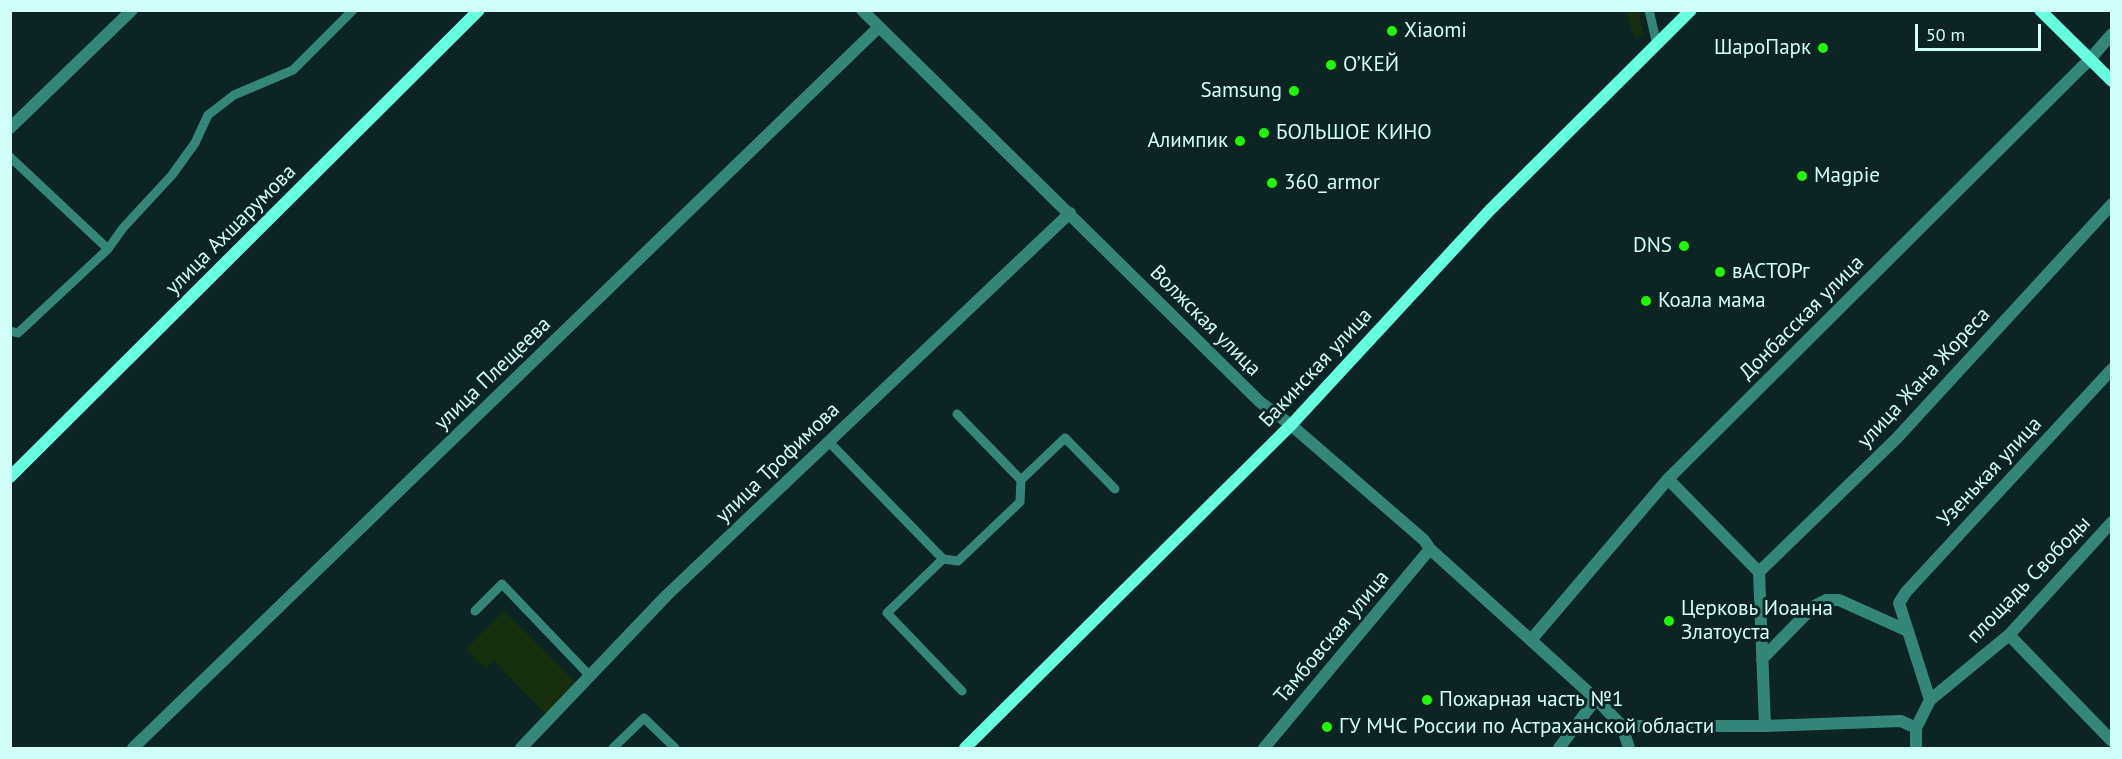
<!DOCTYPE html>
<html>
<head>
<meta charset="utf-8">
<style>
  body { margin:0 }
  #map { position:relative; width:2122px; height:759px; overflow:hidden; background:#0c2423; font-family:"PT Sans",sans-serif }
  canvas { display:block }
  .frame { position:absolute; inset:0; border:12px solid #d0fffa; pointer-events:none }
  .scale { position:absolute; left:1915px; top:24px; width:126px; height:27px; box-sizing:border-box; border:3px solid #d0fffa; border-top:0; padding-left:8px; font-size:18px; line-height:21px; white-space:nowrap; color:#d0fffa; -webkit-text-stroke:4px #0c2423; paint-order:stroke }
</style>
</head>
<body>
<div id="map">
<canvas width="2122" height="759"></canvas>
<div class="frame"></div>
<div class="scale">50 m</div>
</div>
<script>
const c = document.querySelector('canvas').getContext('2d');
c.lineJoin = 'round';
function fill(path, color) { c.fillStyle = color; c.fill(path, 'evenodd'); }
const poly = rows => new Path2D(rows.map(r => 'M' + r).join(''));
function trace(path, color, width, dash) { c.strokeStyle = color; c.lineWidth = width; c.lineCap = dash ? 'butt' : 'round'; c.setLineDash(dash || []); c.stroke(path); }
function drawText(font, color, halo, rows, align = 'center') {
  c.font = font + ' "PT Sans",sans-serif'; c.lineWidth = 6; c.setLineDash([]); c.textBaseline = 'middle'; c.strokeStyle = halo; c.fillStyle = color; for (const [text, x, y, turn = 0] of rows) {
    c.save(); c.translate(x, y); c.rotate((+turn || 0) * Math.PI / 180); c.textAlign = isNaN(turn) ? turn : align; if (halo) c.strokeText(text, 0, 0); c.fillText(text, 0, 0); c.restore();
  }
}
fill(poly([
  [1626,11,1639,11,1643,33,1635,40],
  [504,611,577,684,546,714,494,661,486,669,466,649]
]), '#172f0f');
trace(poly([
  [1649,10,1657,45],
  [10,157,108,249],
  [10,331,18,333,108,249,123,228,172,175,195,143,208,115,234,95,293,70,353,10],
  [957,414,1021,480],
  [829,442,943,559,887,613,962,691],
  [943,559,958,561,1020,502,1021,480,1065,438,1115,489],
  [475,611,502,584,590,676],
  [613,748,644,718,675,748]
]), '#348778', 9);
trace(poly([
  [862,10,1260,402,1291,425,1424,540,1430,549,1596,699,1622,726,1629,748],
  [10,128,132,10],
  [1668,479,1759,572,1765,726],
  [1759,572,1897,438,2112,204],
  [2009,635,2112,741],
  [1531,640,1668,479,2090,59,2112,34],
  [1762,659,1814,606,1826,600,1839,600,1908,631],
  [1930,700,1899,603,1906,592,2112,369],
  [1622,726,1765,726,1901,721,1916,728],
  [133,748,879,27],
  [521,748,667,595,1070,213],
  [1264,748,1430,549],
  [1559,748,1596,699],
  [1916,748,1916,728,1930,700,2009,635,2112,522]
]), '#348778', 12);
trace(poly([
  [2040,10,2112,81],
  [10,477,479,10],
  [965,748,1291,425,1490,210,1691,10]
]), '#67ffe1', 12);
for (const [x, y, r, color] of [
  [1392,31,6,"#1efb00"],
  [1823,48,6,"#1efb00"],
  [1331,65,6,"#1efb00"],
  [1294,91,6,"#1efb00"],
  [1264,133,6,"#1efb00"],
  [1240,141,6,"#1efb00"],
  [1802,176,6,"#1efb00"],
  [1272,183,6,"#1efb00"],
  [1684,246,6,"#1efb00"],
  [1720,272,6,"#1efb00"],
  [1646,301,6,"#1efb00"],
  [1669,621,6,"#1efb00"],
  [1427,700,6,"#1efb00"],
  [1327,727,6,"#1efb00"]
]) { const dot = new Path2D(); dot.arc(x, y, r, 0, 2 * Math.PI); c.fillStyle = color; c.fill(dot); trace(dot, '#0c2423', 2); }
drawText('21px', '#d0fffa', '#0c2423', [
  ["Xiaomi",1404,31],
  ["ШароПарк",1811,48,"right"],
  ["О’КЕЙ",1343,65],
  ["Samsung",1282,91,"right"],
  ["БОЛЬШОЕ КИНО",1276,133],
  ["Алимпик",1228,141,"right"],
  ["Magpie",1814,176],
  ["360_armor",1284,183],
  ["DNS",1672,246,"right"],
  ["вАСТОРг",1732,272],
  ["Коала мама",1658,301],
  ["Церковь Иоанна",1681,609],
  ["Златоуста",1681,633],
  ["Пожарная часть №1",1439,700],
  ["ГУ МЧС России по Астраханской области",1339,727]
], 'left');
drawText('21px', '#d0fffa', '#0c2423', [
  ["улица Ахшарумова",231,230,-45],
  ["Донбасская улица",1802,318,-45],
  ["Волжская улица",1205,321,45],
  ["Бакинская улица",1316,368,-47],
  ["улица Плещеева",493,374,-44],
  ["улица Жана Жореса",1924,378,-47],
  ["улица Трофимова",778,463,-44],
  ["Узенькая улица",1990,472,-47],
  ["площадь Свободы",2029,580,-46],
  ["Тамбовская улица",1332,637,-50]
]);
</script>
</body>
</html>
